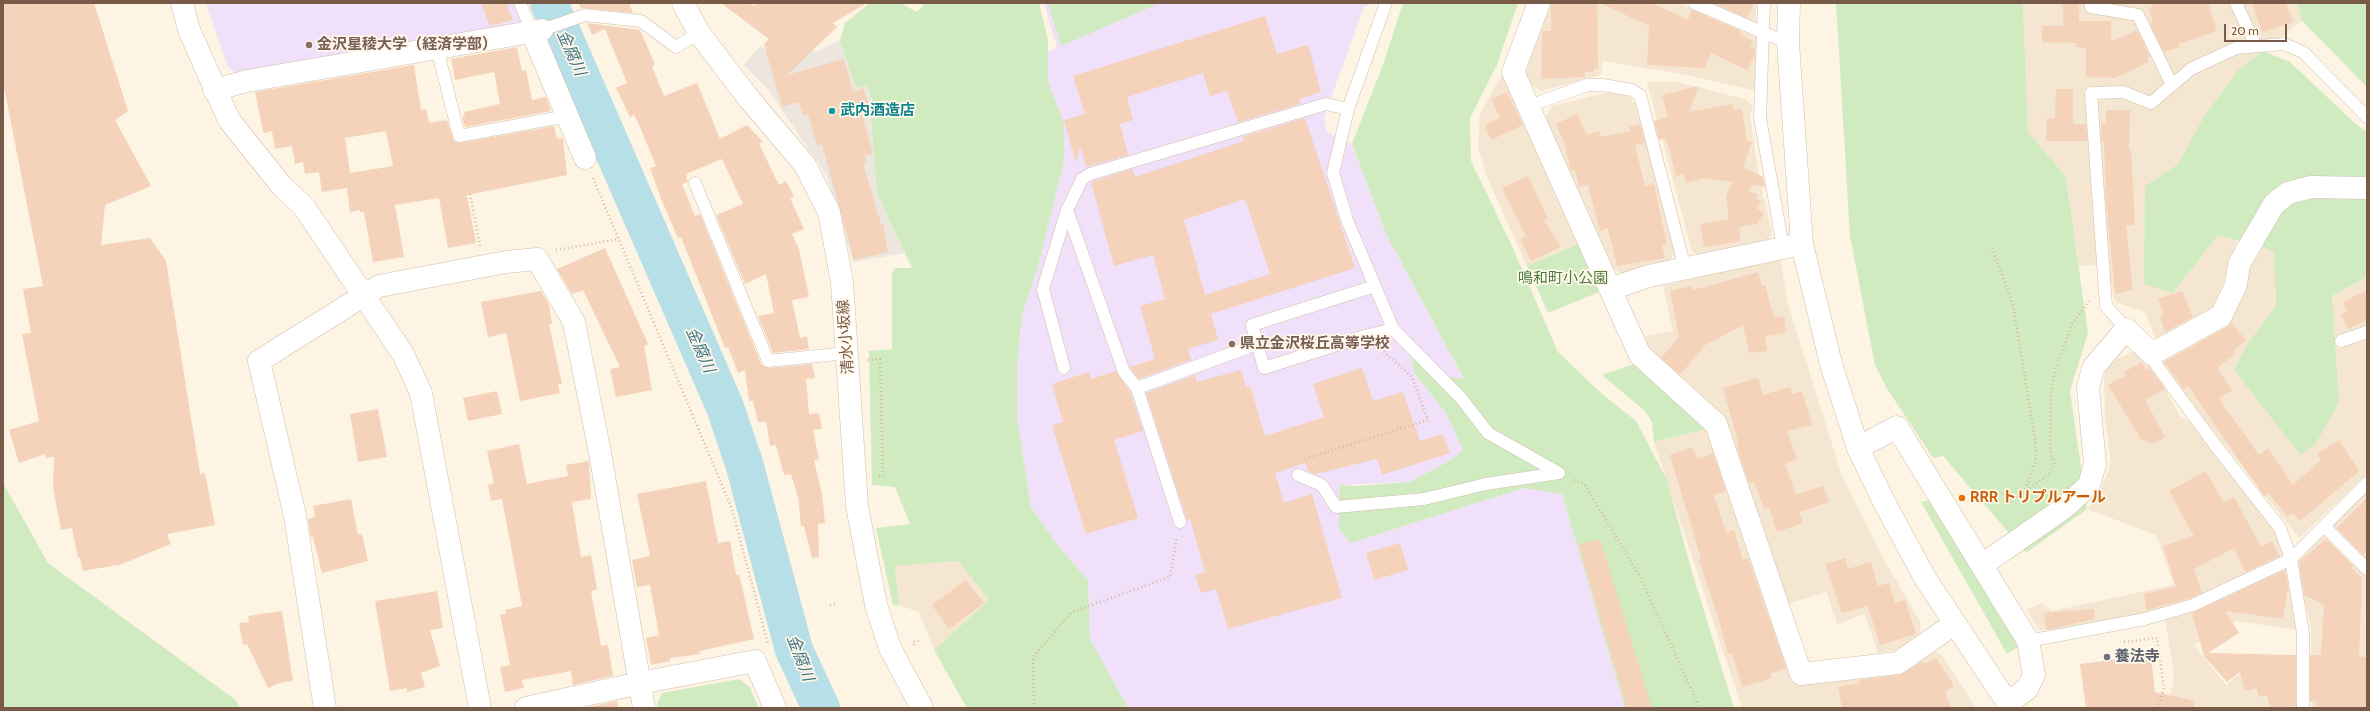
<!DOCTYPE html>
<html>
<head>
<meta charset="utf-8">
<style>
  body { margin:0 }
  #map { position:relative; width:2370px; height:711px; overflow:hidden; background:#fdf4e3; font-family:Cabin,sans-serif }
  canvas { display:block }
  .frame { position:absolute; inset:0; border:4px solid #775a48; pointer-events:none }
  .scale { position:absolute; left:2224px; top:24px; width:63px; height:18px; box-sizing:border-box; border:2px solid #775a48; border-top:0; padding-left:5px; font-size:12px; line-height:14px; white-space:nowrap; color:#775a48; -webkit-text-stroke:3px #fff8eb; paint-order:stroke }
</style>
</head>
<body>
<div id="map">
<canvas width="2370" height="711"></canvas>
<div class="frame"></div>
<div class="scale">20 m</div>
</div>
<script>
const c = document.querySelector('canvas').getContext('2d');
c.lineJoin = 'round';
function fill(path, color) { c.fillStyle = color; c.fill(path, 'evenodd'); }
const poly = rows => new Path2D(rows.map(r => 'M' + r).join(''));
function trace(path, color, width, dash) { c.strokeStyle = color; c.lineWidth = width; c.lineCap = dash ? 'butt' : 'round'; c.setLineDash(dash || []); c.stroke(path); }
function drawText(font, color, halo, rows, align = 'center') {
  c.font = font + ' Cabin,"Noto Sans JP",sans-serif'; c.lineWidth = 3.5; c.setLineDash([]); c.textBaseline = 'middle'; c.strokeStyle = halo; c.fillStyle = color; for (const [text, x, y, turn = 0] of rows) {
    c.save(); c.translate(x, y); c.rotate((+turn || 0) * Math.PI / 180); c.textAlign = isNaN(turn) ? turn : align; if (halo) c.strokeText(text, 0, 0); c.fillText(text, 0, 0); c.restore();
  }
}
fill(poly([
  [1547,3,1678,3,1758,38,1754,90,1676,73,1603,61,1601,75,1541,91,1529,83,1526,75,1532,47],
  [1710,3,1756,3,1756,23],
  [2023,3,2297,3,2302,21,2238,70,2203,118,2178,164,2145,186,2173,293,2218,235,2237,240,2217,302,2211,313,2158,344,2145,312,2115,302,2107,263,2079,266,2066,177,2028,132],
  [1503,74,1578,244,1527,266,1487,177,1478,147,1480,113],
  [1647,82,1677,82,1745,99,1753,106,1750,115,1760,183,1772,231,1769,240,1703,257,1692,251],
  [1606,93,1628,95,1635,104,1677,249,1668,263,1622,274,1611,267,1545,119,1552,106],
  [2260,247,2274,251,2276,306,2248,343,2234,370,2301,456,2339,402,2332,296,2367,277,2367,474,2299,538,2199,413,2159,358,2230,311],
  [1780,257,1788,304,1841,473,1886,563,1921,623,1919,637,1896,650,1878,653,1865,614,1837,624,1827,592,1787,604,1725,417,1649,352,1645,336,1673,331,1663,286],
  [2136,350,2147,355,2180,416,2197,426,2277,535,2284,556,2173,607,2077,629,2039,630,2027,610,2041,603,2052,611,2174,585,2156,535,2087,509,2097,498,2111,463,2105,418,2104,376,2108,367,2113,361],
  [1710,428,1795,683,1902,667,1926,650,1941,654,1976,708,1742,708,1654,442],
  [2367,488,2367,708,2312,708,2311,628,2295,562],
  [958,561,989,600,934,650,919,612,899,605,895,566],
  [2281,566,2287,568,2298,630,2236,621,2194,645,2226,685,2244,670,2297,671,2299,708,2166,708,2173,684,2174,672,2165,620,2214,600]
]), '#f5e6d2');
fill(poly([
  [840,40,856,88,867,85,876,111,871,117,877,193,905,253,853,262,827,176,767,88,744,65,761,45,774,59,808,47,816,52]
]), '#ece6de');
fill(poly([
  [206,3,513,3,522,24,234,73,227,65],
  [1044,3,1373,3,1364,7,1324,117,1327,132,1352,144,1386,234,1464,380,1438,375,1411,358,1415,374,1446,413,1463,450,1449,461,1410,482,1340,485,1350,543,1524,488,1562,494,1625,708,1128,708,1126,706,1090,639,1088,580,1058,546,1031,507,1017,418,1017,366,1022,315,1039,263,1050,215,1064,124,1048,81,1048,52,1057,48]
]), '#f1e0f9');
fill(poly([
  [870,3,900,3,917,12,923,6,921,3,1039,3,1048,40,1048,81,1064,124,1064,161,1039,263,1022,315,1017,366,1017,418,1031,507,1058,546,1088,580,1090,639,1128,708,967,708,934,650,989,600,958,561,895,566,899,605,893,605,876,528,910,524,895,487,872,485,869,351,892,349,892,273,895,268,912,268,877,193,871,117,876,111,867,85,856,88,840,40,845,23],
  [1048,3,1160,3,1061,46],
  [1403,3,1518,3,1497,65,1470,118,1471,161,1511,244,1558,352,1601,393,1636,421,1667,480,1692,572,1734,708,1625,708,1562,494,1524,488,1350,543,1339,528,1340,485,1357,486,1410,482,1449,461,1463,450,1446,413,1415,374,1411,358,1438,375,1464,379,1386,234,1352,144,1384,62],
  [1836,3,2023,3,2028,132,2066,177,2088,333,2070,391,2087,509,2026,553,1943,456,1933,458,1886,387,1875,365,1850,236],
  [2297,3,2367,3,2367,87,2302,21],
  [2263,51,2290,62,2358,126,2367,132,2367,277,2332,296,2339,402,2316,443,2301,456,2234,370,2248,343,2276,306,2274,251,2218,235,2173,293,2144,284,2145,186,2178,164,2203,118,2238,70],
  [1578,244,1599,292,1548,313,1527,266],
  [1634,364,1710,428,1654,442,1652,422,1645,411,1602,375],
  [3,483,48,563,237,701,239,708,3,708],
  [1930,500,2015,632,2018,647,2007,654,1921,502],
  [739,679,749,686,759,708,658,708,657,703,662,693]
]), '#d1ebc1');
trace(poly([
  [549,3,725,407,744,463,794,650,821,708]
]), '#b7dfe8', 38);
fill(poly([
  [3,3,94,3,128,111,115,120,151,186,105,205,101,245,150,238,166,261,200,474,205,473,215,525,167,534,171,544,117,566,117,565,83,571,80,558,78,558,72,528,61,530,53,487,54,457,46,458,45,454,19,463,9,430,39,421,22,334,31,333,23,289,43,286,3,82],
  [481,3,506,3,513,20,490,26],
  [578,3,629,3,633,13,581,8],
  [721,3,749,3,754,6,756,3,867,3,833,23,837,27,787,75,844,59,853,92,864,89,869,106,861,109,873,154,865,156,867,163,863,164,881,224,883,224,888,252,854,260,822,144,817,146,808,114,803,115,799,102,782,107,764,44,769,39],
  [1551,3,1597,3,1598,69,1594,69,1594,72,1585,72,1585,77,1541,79,1542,31,1551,31],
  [1600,3,1652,3,1688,20,1692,10,1741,31,1740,34,1753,41,1750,47,1755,49,1755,54,1747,70,1711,53,1705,68,1647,65,1649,26],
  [1713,3,1754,3,1747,18],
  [2063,3,2079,3,2079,21,2111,21,2111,42,2137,30,2150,57,2147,58,2149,62,2115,78,2086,77,2086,48,2076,47,2076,43,2042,42,2042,26,2063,26],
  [2151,3,2208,3,2217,31,2178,44,2180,47,2164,52,2150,23,2153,22,2148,8,2152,7],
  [2252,3,2286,3,2293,22,2262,32],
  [1265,16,1277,54,1308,45,1321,92,1299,99,1300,104,1238,122,1227,91,1210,96,1203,73,1127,97,1133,120,1120,124,1128,155,1086,167,1080,146,1076,163,1064,120,1085,114,1073,76],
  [587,23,640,30,655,64,652,66,664,96,697,83,720,139,747,125,763,142,759,144,779,185,786,181,794,196,790,198,804,229,792,234,799,249,809,297,792,300,800,338,807,336,809,349,773,353,758,316,774,313,766,274,745,284,716,215,743,204,722,159,686,174,688,182,682,184,695,216,700,214,761,364,769,368,812,364,815,378,806,379,809,414,819,413,822,429,813,430,819,459,814,460,822,494,825,523,818,524,819,557,812,558,804,526,801,526,798,497,791,474,784,475,776,445,770,446,766,421,758,423,753,401,749,401,745,370,738,373,728,347,725,348,681,237,678,238,662,201,650,168,656,166,640,127,634,115,630,117,616,88,627,83,605,29,592,35],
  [517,47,522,71,526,70,532,100,546,97,551,111,465,127,462,117,465,116,464,112,500,104,494,72,455,80,451,59],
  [414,65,421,110,426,109,429,123,447,120,454,141,460,143,554,126,557,139,563,138,567,175,467,195,476,243,448,248,439,198,395,205,404,257,373,262,364,212,360,212,360,210,350,212,347,188,322,192,319,172,305,174,303,162,295,164,292,146,275,149,272,131,264,133,263,131,255,92],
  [386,131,393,166,350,173,345,138],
  [1699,86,1689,112,1733,104,1734,110,1742,109,1747,141,1752,142,1743,167,1763,177,1765,187,1752,185,1749,191,1758,195,1756,199,1761,201,1757,209,1764,213,1757,224,1739,227,1741,241,1704,247,1700,224,1729,219,1726,196,1733,182,1704,178,1686,183,1684,174,1676,176,1666,138,1659,140,1654,121,1668,117,1662,95],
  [2056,89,2073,89,2073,124,2086,124,2087,141,2046,141,2047,118,2055,118],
  [1507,92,1523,125,1491,140,1485,125,1500,118,1491,99],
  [2106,110,2130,110,2129,150,2131,150,2135,225,2126,226,2133,290,2115,294,2106,202,2104,142,2102,142,2101,124,2106,124],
  [1577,114,1587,135,1599,131,1601,137,1630,131,1629,127,1640,124,1645,143,1635,145,1645,186,1654,184,1667,244,1662,245,1665,258,1617,266,1608,228,1600,231,1588,185,1579,187,1575,170,1571,171,1564,142,1556,124],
  [1305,118,1355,268,1211,314,1218,340,1188,349,1191,360,1139,379,1130,367,1155,359,1140,306,1165,299,1153,255,1114,266,1091,182,1132,169,1135,177,1244,141,1242,137],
  [1245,199,1270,274,1205,295,1184,220],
  [1528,176,1548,219,1544,220,1561,247,1531,261,1520,239,1526,236,1502,188],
  [605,248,648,344,644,346,652,390,616,397,610,369,620,367,583,290,572,294,557,269],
  [1758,272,1762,286,1765,285,1774,318,1784,316,1786,333,1765,336,1767,351,1749,353,1743,325,1705,345,1680,375,1661,358,1679,337,1670,291,1692,286,1693,290],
  [2367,290,2367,320,2348,329,2341,314,2347,311,2343,302],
  [541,291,549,304,552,324,549,324,562,384,558,384,560,393,520,401,506,333,488,337,481,302],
  [2182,291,2193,317,2165,332,2160,317,2164,315,2158,299],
  [2231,323,2246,340,2234,350,2236,353,2217,368,2232,390,2219,399,2259,455,2268,448,2293,485,2321,460,2317,454,2339,440,2359,471,2300,521,2293,513,2288,517,2268,493,2264,496,2188,386,2184,389,2164,362,2227,327],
  [2142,362,2146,370,2149,368,2165,389,2145,400,2165,437,2153,444,2141,439,2108,385,2125,376,2124,372],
  [1362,368,1373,401,1403,392,1420,441,1443,434,1450,453,1382,475,1377,459,1315,474,1308,471,1305,463,1275,473,1284,503,1312,494,1342,598,1228,629,1216,589,1201,593,1195,575,1205,572,1190,519,1187,520,1146,393,1195,375,1197,382,1241,370,1246,387,1250,386,1265,436,1324,417,1313,384],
  [1116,371,1130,392,1143,431,1114,440,1138,518,1086,534,1052,425,1063,422,1052,384,1089,372,1091,379],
  [1758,378,1763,395,1790,387,1792,394,1802,391,1812,425,1787,431,1797,459,1785,464,1796,495,1823,486,1829,502,1799,512,1803,523,1777,532,1769,508,1764,509,1754,482,1749,483,1737,446,1739,445,1723,388],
  [497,391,502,414,468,421,463,398],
  [378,409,387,457,358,462,350,414],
  [519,444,527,484,568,476,566,465,589,461,591,499,572,502,581,557,591,555,597,589,591,591,601,646,608,645,613,676,573,685,571,671,522,680,524,688,505,692,500,667,510,665,500,614,506,614,505,610,522,606,502,499,491,501,488,485,494,483,487,451],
  [1693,447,1697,459,1713,454,1726,491,1714,495,1726,533,1734,530,1743,560,1748,558,1786,668,1771,673,1772,678,1742,687,1732,653,1728,654,1719,620,1699,560,1701,559,1670,455],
  [2206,471,2223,502,2234,497,2261,547,2272,541,2280,556,2245,572,2234,548,2194,569,2202,593,2190,598,2147,610,2144,594,2176,587,2163,546,2194,536,2169,491],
  [706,481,718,543,730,541,736,575,739,574,754,639,699,651,700,654,670,658,670,661,651,665,646,638,659,635,650,585,637,587,632,560,650,556,637,494],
  [2367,498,2367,551,2363,555,2337,528],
  [351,499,358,535,362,534,368,561,322,573,313,537,311,537,308,519,315,517,313,506],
  [1600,539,1652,708,1627,708,1579,547,1579,544],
  [2326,539,2353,566,2352,568,2362,578,2359,657,2367,657,2367,708,2316,708,2316,700,2310,702,2310,655,2321,655,2324,605,2304,595,2299,562],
  [1400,543,1408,570,1374,580,1366,553],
  [1845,558,1848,569,1871,562,1878,586,1889,583,1895,603,1905,600,1916,634,1880,645,1868,606,1842,613,1825,564],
  [2285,570,2288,587,2283,619,2225,611,2239,633,2208,653,2296,655,2296,706,2270,708,2267,695,2259,697,2257,688,2245,691,2240,672,2227,682,2204,656,2192,613],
  [966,580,984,603,949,629,932,605],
  [437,591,443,628,430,630,440,666,421,673,425,687,407,692,407,688,390,691,375,601],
  [2094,609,2095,619,2046,630,2044,613],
  [282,611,293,681,279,683,268,688,247,644,243,645,239,623,249,622,248,616],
  [2151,655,2155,692,2195,701,2194,708,2086,708,2080,664],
  [1936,658,1954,686,1945,692,1951,708,1842,708,1838,687,1860,683,1859,680,1900,675,1924,661,1925,664],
  [617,701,618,708,584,708]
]), '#f4d3ba');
const lane = poly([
  [520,3,532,32],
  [1386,3,1348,109,1333,173,1347,220,1393,329,1461,398,1488,433,1559,473],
  [1694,3,1788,43],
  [1764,3,1760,118,1783,247],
  [2091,3,2091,7,2138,15,2172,85],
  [2236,3,2256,46],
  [542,30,585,15,641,21,676,47,699,33],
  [437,48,459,136,567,116],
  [1529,106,1587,85,1603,85,1632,90,1640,95,1685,268],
  [695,183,768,361,847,353],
  [1067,210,1124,372,1137,388,1180,522],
  [1375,286,1252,325,1264,368,1365,336,1393,329],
  [2126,329,2106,306,2091,93,2123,92,2151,103,2191,69,2236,48,2284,44,2303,52,2367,117],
  [2341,341,2367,332],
  [2152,354,2155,363,2215,445,2280,528,2291,559,2303,633,2303,708],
  [1064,368,1043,289,1067,210,1082,179,1090,174,1326,104,1348,109],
  [1137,388,1257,344],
  [1298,475,1322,485,1336,507,1424,499,1486,484,1559,473],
  [2324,526,2367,569],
  [2028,641,2145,619,2193,605,2291,559,2367,483]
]);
const street = poly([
  [1539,3,1513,72,1610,289,1649,276,1802,244],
  [532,32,585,158],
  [214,90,247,81,542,30],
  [1610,289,1640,355,1716,424,1801,674,1898,663,1954,624],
  [1858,448,1897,427,2028,641,2034,675,2027,689,2007,703],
  [1982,565,2064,508,2089,485,2095,464,2088,388,2093,368,2126,329,2152,354,2221,316,2236,285,2239,264,2274,204,2288,193,2311,187,2367,188],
  [325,708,295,516,259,361,379,286,506,262,537,259,574,322,600,453,644,708],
  [526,708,640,683,755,661,775,708]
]);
const secondary = poly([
  [182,3,189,30,229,120,281,185,304,207,403,354,421,393,480,708],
  [683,3,699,33,750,100,805,165,829,212,842,282,857,506,876,605,890,648,922,708],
  [1789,3,1788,43,1802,244,1831,364,1858,448,1883,500,1925,578,2011,708]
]);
trace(lane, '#d1beac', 13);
trace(street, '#d1beac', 23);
trace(secondary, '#d4bea9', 23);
trace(poly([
  [593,178,732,509,768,644],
  [470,194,480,246],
  [1992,248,2013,305,2035,439,2036,460,2025,490],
  [556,250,619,239],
  [868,360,880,359,883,476,876,476],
  [1305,459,1428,420,1412,377,1381,349],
  [1574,480,1585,485,1639,575,1700,708],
  [2010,502,2049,474,2055,465,2050,450,2051,390,2055,371,2072,324,2089,301],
  [830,605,838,604],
  [2124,642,2157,638,2164,688,2158,708],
  [914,645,913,642,921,640],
  [1034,708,1033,657,1072,612,1170,577,1177,537]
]), '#d9b69d', 2.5, [1, 3]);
trace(lane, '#fff', 12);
trace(street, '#fff', 22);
trace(secondary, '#fff', 22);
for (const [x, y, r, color] of [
  [309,45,4,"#8d6e63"],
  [832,111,4,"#0f9aa8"],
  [1232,344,4,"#8d6e63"],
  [1962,498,4,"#e8710a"],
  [2107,657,4,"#6b7280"]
]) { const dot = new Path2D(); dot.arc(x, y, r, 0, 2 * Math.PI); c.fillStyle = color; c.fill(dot); trace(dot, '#fff8eb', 1.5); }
drawText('bold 15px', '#785e54', '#fff8eb', [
  ["金沢星稜大学（経済学部）",317,45],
  ["県立金沢桜丘高等学校",1240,344]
], 'left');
drawText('bold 15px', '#0d838f', '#fff8eb', [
  ["武内酒造店",840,111]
], 'left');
drawText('15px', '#4f7d40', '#fff8eb', [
  ["鳴和町小公園",1563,279]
]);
drawText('15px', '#775a48', '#fff8eb', [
  ["清水小坂線",846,337,-94]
]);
drawText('bold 15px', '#c56008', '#fff8eb', [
  ["RRR トリプルアール",1970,498]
], 'left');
drawText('bold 15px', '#5b616d', '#fff8eb', [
  ["養法寺",2115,657]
], 'left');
drawText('italic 16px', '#3e7684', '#fff8eb', [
  ["金腐川",571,53,66],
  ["金腐川",700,350,66],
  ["金腐川",800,658,69]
]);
</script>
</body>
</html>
